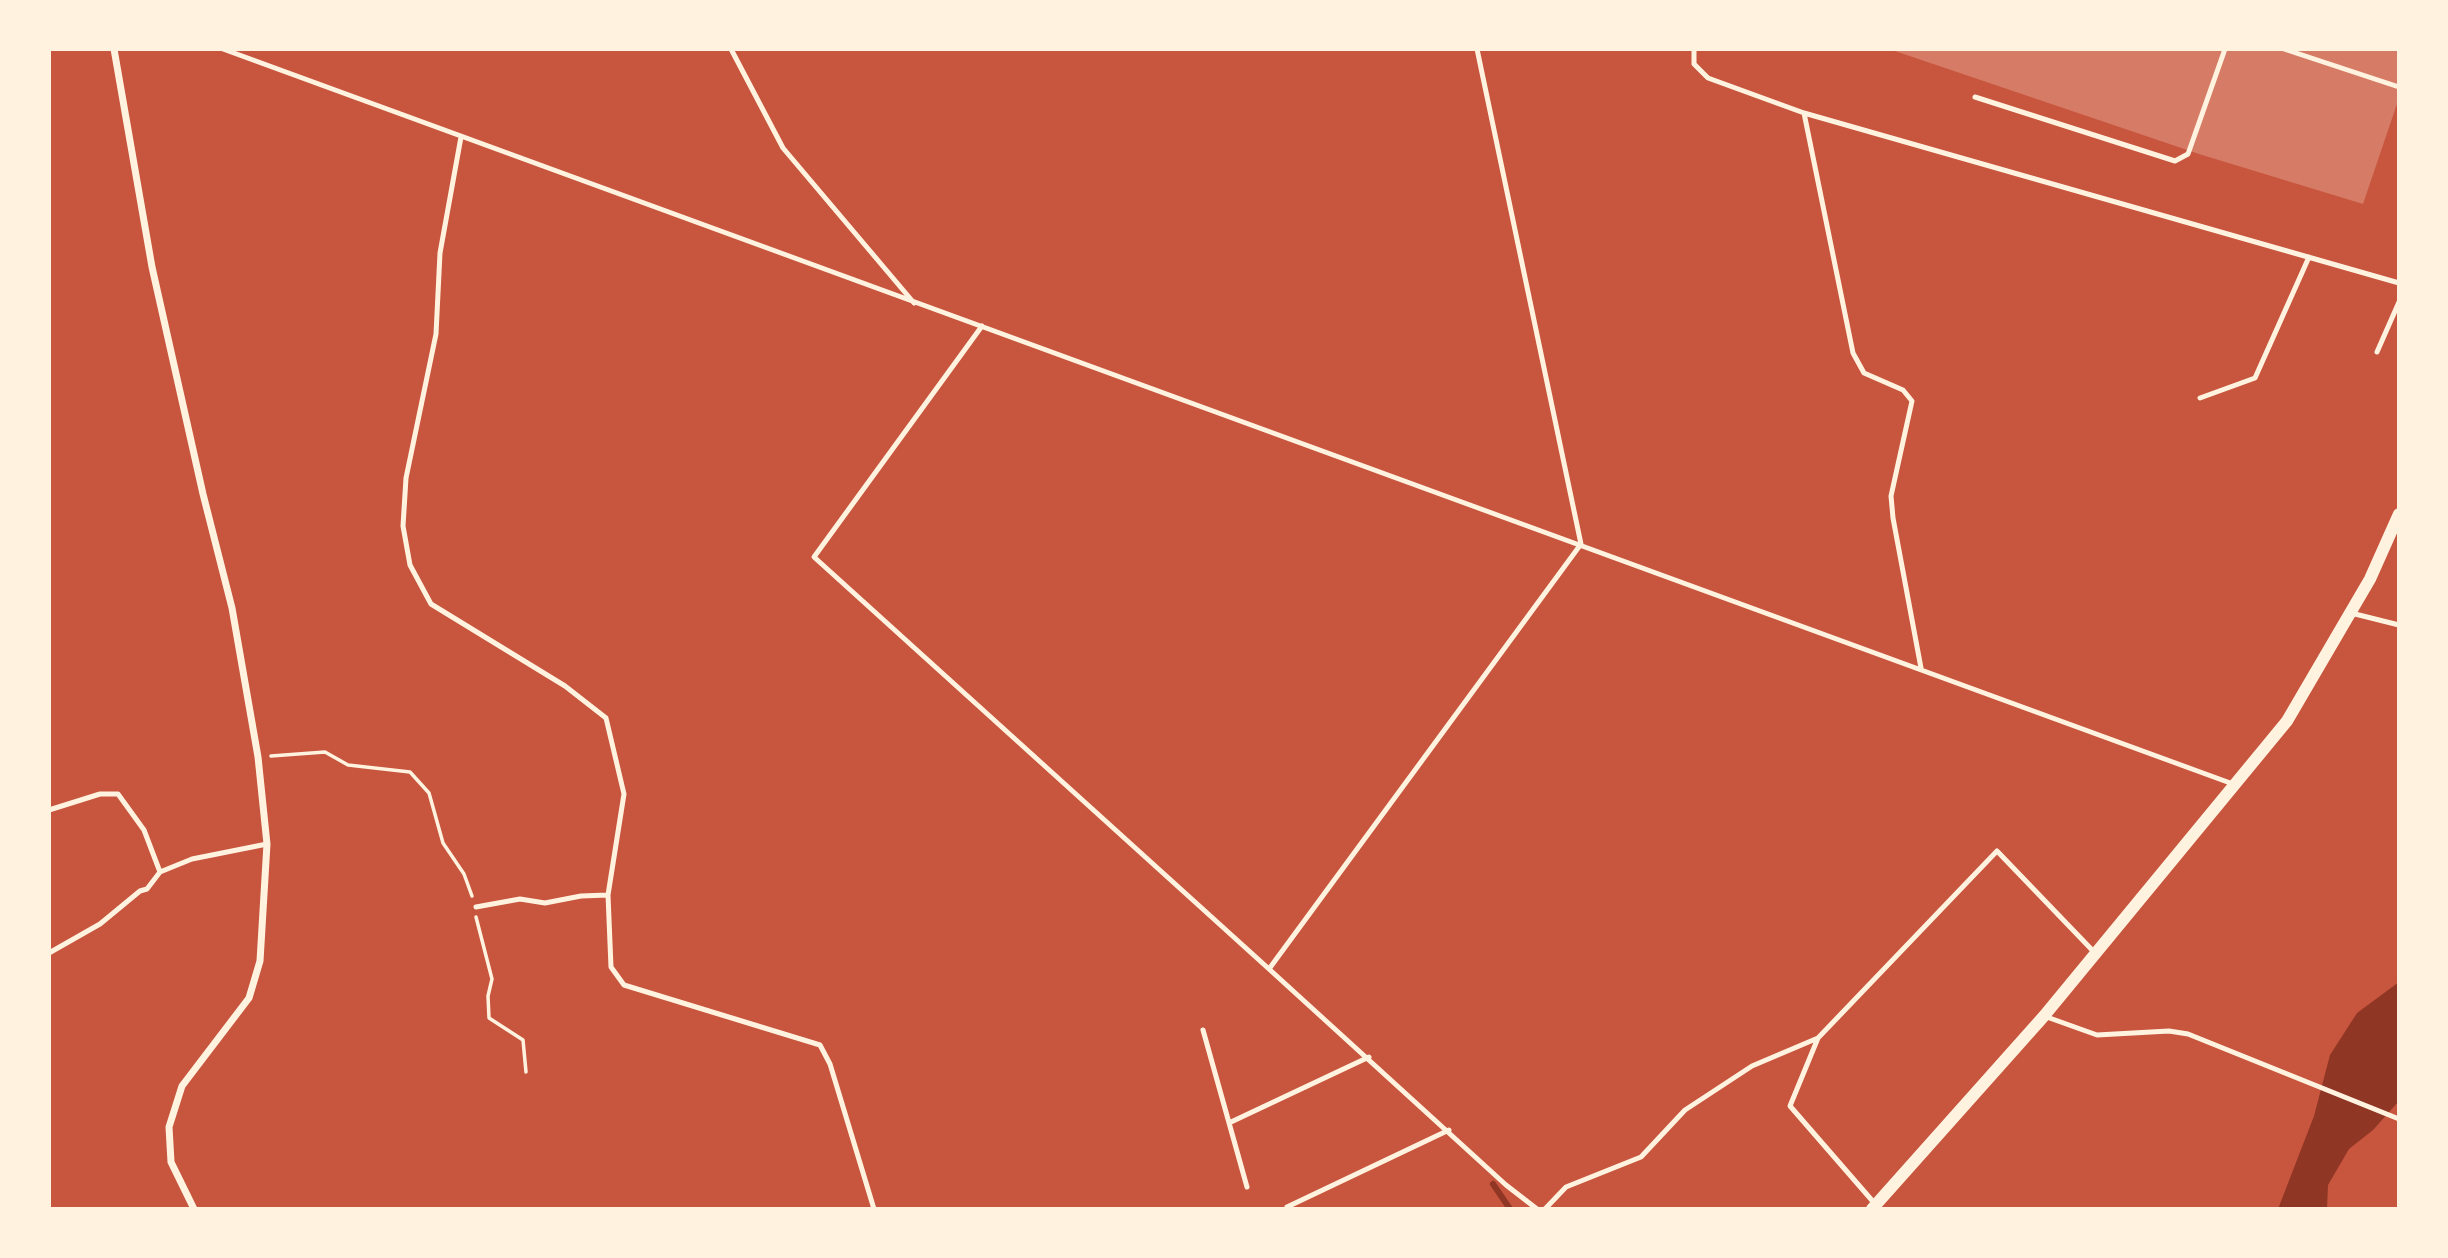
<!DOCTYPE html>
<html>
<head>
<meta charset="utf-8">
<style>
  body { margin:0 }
  #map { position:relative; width:2448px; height:1258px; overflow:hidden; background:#c8553d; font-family:"Titillium Web",sans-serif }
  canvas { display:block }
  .frame { position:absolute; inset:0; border:51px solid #fff3e0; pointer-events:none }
</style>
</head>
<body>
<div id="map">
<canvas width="2448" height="1258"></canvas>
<div class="frame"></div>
</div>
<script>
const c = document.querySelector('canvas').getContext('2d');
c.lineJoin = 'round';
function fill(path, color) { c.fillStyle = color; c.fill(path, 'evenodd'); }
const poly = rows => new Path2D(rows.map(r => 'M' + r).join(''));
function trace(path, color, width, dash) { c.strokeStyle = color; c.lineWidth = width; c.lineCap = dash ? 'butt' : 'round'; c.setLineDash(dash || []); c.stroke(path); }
fill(poly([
  [2399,982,2399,1101,2373,1130,2349,1149,2328,1185,2327,1209,2278,1209,2314,1116,2330,1055,2357,1013]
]), '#8f3625');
trace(poly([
  [1493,1184,1510,1209]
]), '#8f3625', 6);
fill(poly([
  [1889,49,2399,49,2399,98,2363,204,2199,154]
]), '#d67c66');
trace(poly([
  [271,756,325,752,348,765,410,772,429,793,443,843,464,874,472,896],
  [476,917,492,979,488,996,489,1018,523,1040,526,1072]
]), '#fff3e0', 3.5);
trace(poly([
  [223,49,2233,784],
  [731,49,783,148,914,303],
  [1477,49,1581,544,1269,969,1506,1185,1537,1209],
  [1694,49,1694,64,1708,78,1804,113,2399,283],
  [2284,49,2399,87],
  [1975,97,2175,161,2188,154,2225,49],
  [1804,113,1853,353,1864,373,1903,390,1912,401,1891,496,1893,518,1921,668],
  [461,137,440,253,436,334,406,478,403,526,410,565,431,604,565,686,606,718,624,794,608,895,611,967,624,985,820,1045,830,1064,874,1209],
  [982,326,814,557,1269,969],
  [2377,352,2399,302],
  [2200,398,2255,378,2309,257],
  [2351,613,2399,625],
  [49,810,100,794,118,794,144,830,160,872],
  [476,907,520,899,545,903,581,896,608,895],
  [49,953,100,924,140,891,147,889,160,872,192,859,267,844],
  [2044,1016,2097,1035,2169,1031,2188,1034,2399,1119],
  [1203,1030,1247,1187],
  [1818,1038,1790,1106,1876,1205],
  [1231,1122,1369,1057],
  [1287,1207,1449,1130],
  [1545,1209,1566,1187,1641,1157,1685,1110,1752,1066,1818,1038,1997,851,2095,953]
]), '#fff3e0', 5);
trace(poly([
  [114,49,152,267,203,494,232,608,258,757,267,844,260,961,249,998,182,1086,169,1127,171,1162,194,1209]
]), '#fff3e0', 7);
trace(poly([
  [1872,1209,2044,1016,2287,721,2370,579,2399,514]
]), '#fff3e0', 12);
</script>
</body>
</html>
